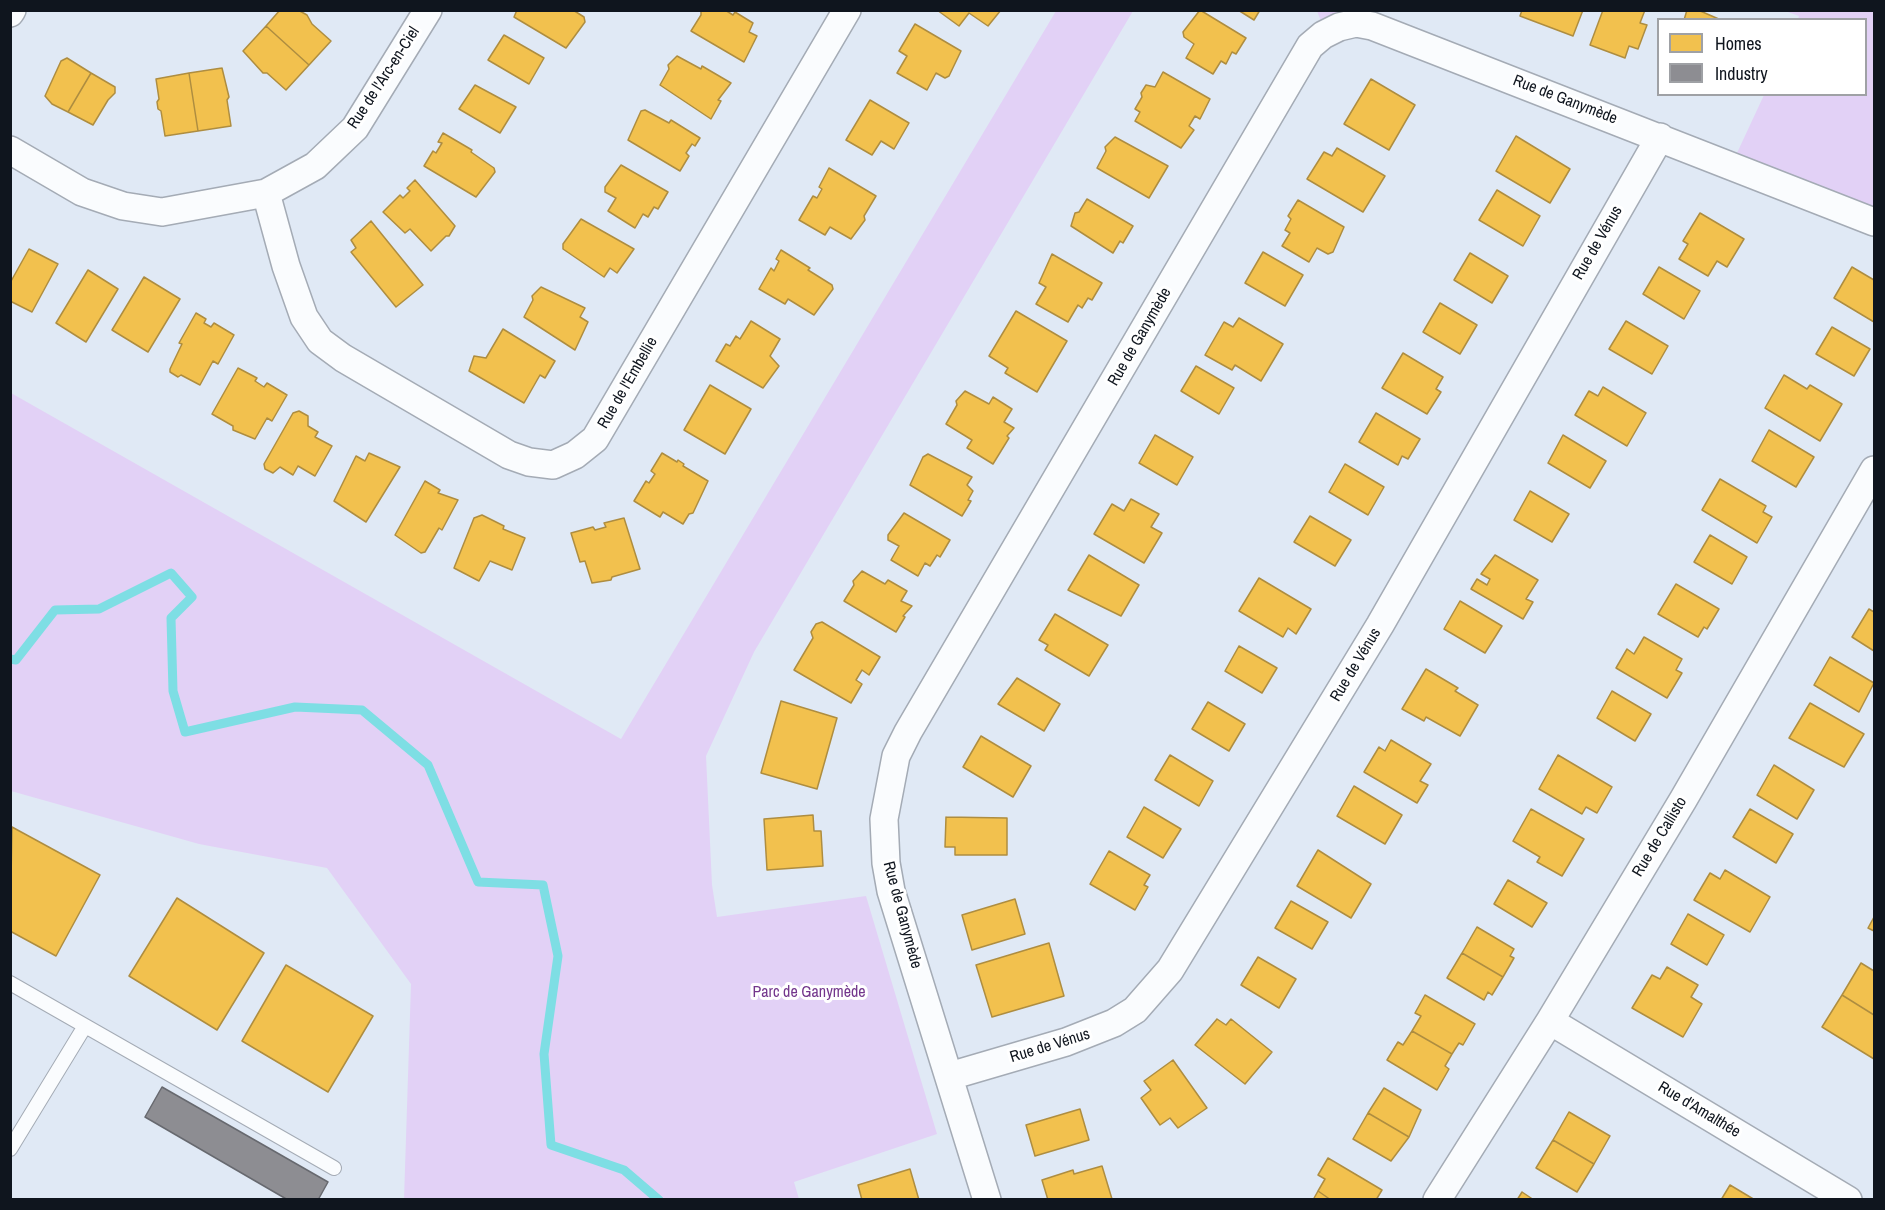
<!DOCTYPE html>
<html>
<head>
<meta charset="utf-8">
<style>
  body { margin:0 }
  #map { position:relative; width:1885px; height:1210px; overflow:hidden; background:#e0e9f5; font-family:"Archivo Narrow",sans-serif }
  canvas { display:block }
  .frame { position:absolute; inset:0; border:12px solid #0f151e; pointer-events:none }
  .legend { position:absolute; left:1657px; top:18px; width:210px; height:78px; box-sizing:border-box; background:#fff; border:2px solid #9fa1a5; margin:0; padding:8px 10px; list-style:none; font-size:18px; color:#0f151e }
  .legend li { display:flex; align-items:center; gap:12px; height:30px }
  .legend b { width:30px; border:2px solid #9fa1a5 }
</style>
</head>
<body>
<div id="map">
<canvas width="1885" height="1210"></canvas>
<div class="frame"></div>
<ul class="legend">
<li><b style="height:16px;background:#f2c14e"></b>Homes</li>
<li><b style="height:16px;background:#8d8d92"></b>Industry</li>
</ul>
</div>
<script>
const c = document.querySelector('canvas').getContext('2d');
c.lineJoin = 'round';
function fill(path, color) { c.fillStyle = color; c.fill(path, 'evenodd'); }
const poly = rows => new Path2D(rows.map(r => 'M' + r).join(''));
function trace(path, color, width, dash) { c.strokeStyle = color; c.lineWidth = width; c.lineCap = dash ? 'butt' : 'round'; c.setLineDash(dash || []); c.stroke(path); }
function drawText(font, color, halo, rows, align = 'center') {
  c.font = font + ' "Archivo Narrow",sans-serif'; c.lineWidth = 6; c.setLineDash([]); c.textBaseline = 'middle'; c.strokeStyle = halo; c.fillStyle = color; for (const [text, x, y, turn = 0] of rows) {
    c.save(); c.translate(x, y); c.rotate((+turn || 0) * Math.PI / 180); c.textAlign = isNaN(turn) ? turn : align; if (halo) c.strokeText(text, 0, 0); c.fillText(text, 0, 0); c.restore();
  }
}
fill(poly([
  [1056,11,1133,11,754,652,706,756,712,885,717,917,866,896,937,1134,794,1182,799,1199,404,1199,411,984,327,868,199,844,11,791,11,393,621,739],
  [1317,11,1347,11,1321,21],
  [1785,11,1874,11,1874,207,1737,153,1764,95,1866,94,1866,20,1798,19,1799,16]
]), '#e2d1f6');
const homes = poly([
  [280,10,298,10,307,15,312,24,331,41,309,65,266,26,280,10],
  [517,10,573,10,584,17,585,22,566,48,514,17,517,10],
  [725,10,733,15,735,12,753,23,749,32,757,36,744,62,691,31,701,15,701,10,725,10],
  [937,10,1001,10,988,26,969,13,959,26,937,10],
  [1200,10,1246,38,1236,54,1232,52,1226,64,1221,61,1213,74,1186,58,1194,44,1184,37,1183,32,1200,10],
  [1238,10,1260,10,1254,20,1238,10],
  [1522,10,1583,10,1573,36,1520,16,1522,10],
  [1603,10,1645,10,1640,23,1647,25,1638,49,1629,46,1625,58,1590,45,1603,10],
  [1687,10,1698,10,1721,20,1684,20,1687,10],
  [915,24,961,51,949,76,945,78,936,73,927,90,897,73,907,56,899,51,915,24],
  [266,26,309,65,286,90,267,73,263,73,243,51,266,26],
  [504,35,544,58,529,84,488,60,504,35],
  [677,56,701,69,702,66,731,83,718,100,721,101,711,119,660,85,669,69,668,65,677,56],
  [67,58,91,73,68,112,52,104,45,96,61,61,67,58],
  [222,68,229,97,227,100,231,126,198,131,189,73,222,68],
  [1163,72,1210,99,1200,119,1195,116,1189,126,1194,130,1181,148,1135,121,1140,112,1135,109,1142,97,1141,93,1146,85,1155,87,1163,72],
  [91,73,115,87,115,93,108,100,93,125,68,112,91,73],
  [189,73,198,131,165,136,161,111,158,109,157,102,159,99,156,79,189,73],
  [1371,79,1415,105,1389,150,1344,124,1371,79],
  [475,85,516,107,500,133,459,109,475,85],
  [870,100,909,123,894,149,881,141,872,155,846,140,870,100],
  [645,110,669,123,671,120,700,138,695,146,692,144,686,153,689,156,680,171,628,140,641,111,645,110],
  [443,133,472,150,471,152,494,168,495,172,476,197,424,166,433,151,436,153,442,143,438,142,443,133],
  [1516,136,1570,169,1550,203,1496,171,1516,136],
  [1115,137,1168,166,1149,198,1097,168,1106,151,1105,147,1115,137],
  [1337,148,1385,176,1363,212,1307,179,1324,152,1332,156,1337,148],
  [621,165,668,192,658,209,654,207,648,217,643,214,635,228,608,211,616,198,605,192,605,187,621,165],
  [829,168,876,196,864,216,865,220,851,239,830,227,825,235,799,220,813,196,817,198,822,189,819,187,829,168],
  [415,180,455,226,449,236,446,236,431,251,410,229,405,233,383,212,400,195,403,198,410,191,407,188,415,180],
  [1497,190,1540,216,1523,246,1479,220,1497,190],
  [1087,199,1133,226,1123,243,1120,241,1113,253,1071,226,1075,213,1079,212,1087,199],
  [1298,200,1344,227,1333,252,1328,254,1317,248,1309,262,1282,246,1290,233,1285,230,1291,219,1288,216,1298,200],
  [1700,213,1744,239,1727,267,1717,261,1708,276,1679,259,1688,244,1683,241,1700,213],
  [581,219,634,249,617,273,610,268,604,277,563,249,563,244,581,219],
  [371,221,423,285,396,307,351,252,356,248,351,240,371,221],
  [29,249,58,264,32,312,10,301,10,283,29,249],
  [781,250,810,268,808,270,832,285,833,289,814,315,788,299,785,304,759,289,771,268,774,271,779,261,776,259,781,250],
  [1263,252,1303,275,1285,306,1245,283,1263,252],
  [1470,253,1508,276,1492,303,1454,280,1470,253],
  [1052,254,1102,283,1092,300,1088,298,1082,308,1078,305,1068,322,1036,304,1046,287,1039,283,1052,254],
  [1659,267,1700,291,1684,319,1643,294,1659,267],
  [1852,267,1874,280,1874,322,1834,298,1852,267],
  [88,270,118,289,86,342,56,323,88,270],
  [144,277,180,299,148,352,112,330,144,277],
  [541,287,585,308,580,317,588,322,575,350,524,317,533,300,532,296,541,287],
  [1440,303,1477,325,1460,354,1423,332,1440,303],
  [1016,311,1067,341,1037,392,1005,373,1008,368,989,356,1016,311],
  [196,313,206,319,204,323,211,327,214,323,234,335,218,364,213,361,200,385,181,375,178,377,170,372,170,369,182,344,179,343,196,313],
  [1239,318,1283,344,1261,381,1235,365,1232,370,1205,355,1224,322,1233,327,1239,318],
  [751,321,780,339,770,356,779,366,763,388,716,361,726,344,730,346,736,336,740,339,751,321],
  [1626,321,1668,346,1652,374,1609,349,1626,321],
  [1832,327,1870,349,1854,376,1816,354,1832,327],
  [503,329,555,361,545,378,540,375,524,403,469,371,474,356,486,358,503,329],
  [1403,353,1443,377,1436,389,1441,392,1427,414,1382,388,1403,353],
  [1196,366,1234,388,1219,414,1181,391,1196,366],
  [238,368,257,378,255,381,264,387,267,383,287,395,272,421,267,418,255,439,233,430,233,426,212,414,238,368],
  [1784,375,1807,389,1810,385,1842,404,1820,441,1765,408,1784,375],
  [710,385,751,409,725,454,684,430,710,385],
  [1603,387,1646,413,1627,446,1575,415,1589,391,1598,396,1603,387],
  [965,391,989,404,993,397,1012,409,1004,422,1014,428,1007,436,1009,438,993,464,967,448,972,440,946,424,957,405,956,401,965,391],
  [299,411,308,416,308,426,318,432,315,437,332,446,315,476,298,466,293,475,280,467,273,473,265,469,264,464,293,413,299,411],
  [1376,413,1420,439,1408,459,1402,456,1398,465,1359,442,1376,413],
  [1769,430,1814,457,1796,487,1752,461,1769,430],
  [1155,435,1193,457,1177,485,1139,463,1155,435],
  [1563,435,1606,461,1590,488,1548,463,1563,435],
  [369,453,400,467,366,522,334,501,356,456,365,461,369,453],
  [662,453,677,462,678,460,684,464,683,466,708,481,693,513,689,514,683,524,663,512,660,517,634,501,646,481,649,483,655,474,651,471,662,453],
  [928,454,972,477,967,485,973,491,968,500,971,501,962,516,910,485,923,457,928,454],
  [1345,464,1384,487,1368,515,1329,492,1345,464],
  [1720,479,1766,506,1763,512,1772,517,1757,543,1702,510,1720,479],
  [425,481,440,490,438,493,458,500,442,530,439,528,425,552,421,553,395,535,425,481],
  [1530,491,1569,514,1552,542,1514,520,1530,491],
  [1131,499,1159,514,1151,527,1162,533,1144,563,1094,534,1112,504,1124,511,1131,499],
  [904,513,950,540,940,557,937,555,930,566,925,563,918,576,891,560,899,546,888,540,888,535,904,513],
  [482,515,504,526,503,529,525,538,512,570,490,561,479,581,454,568,474,518,482,515],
  [1310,516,1351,540,1335,566,1294,542,1310,516],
  [624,518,640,569,612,577,611,580,592,583,585,561,580,562,571,533,593,527,595,530,606,527,604,523,624,518],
  [1710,535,1747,557,1732,584,1694,562,1710,535],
  [1089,555,1139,585,1121,616,1068,590,1089,555],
  [1495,555,1538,580,1526,599,1533,602,1523,619,1471,589,1477,579,1487,585,1490,579,1481,574,1495,555],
  [862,571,885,584,888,580,907,591,901,601,912,606,903,616,905,617,896,632,844,601,854,585,853,581,862,571],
  [1259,578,1311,609,1296,634,1288,628,1283,637,1239,611,1259,578],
  [1676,584,1719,609,1707,629,1704,627,1698,637,1658,614,1676,584],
  [1460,601,1502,626,1485,653,1444,629,1460,601],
  [1869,609,1874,612,1874,651,1852,637,1869,609],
  [1055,614,1108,645,1089,676,1045,650,1048,645,1039,640,1055,614],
  [822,622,880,657,869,675,862,670,856,680,862,684,851,703,794,670,813,638,811,632,816,624,822,622],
  [1644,637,1682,659,1676,670,1682,673,1667,698,1616,668,1627,649,1634,654,1644,637],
  [1239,646,1277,668,1262,693,1225,671,1239,646],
  [1830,657,1874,683,1859,712,1814,685,1830,657],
  [1426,669,1458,688,1455,691,1478,705,1460,736,1426,717,1424,721,1402,709,1426,669],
  [1017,678,1060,704,1044,731,998,704,1017,678],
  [1612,691,1651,714,1635,741,1597,718,1612,691],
  [781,701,837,718,817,789,761,773,781,701],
  [1208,702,1245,724,1229,751,1192,729,1208,702],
  [1810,703,1864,734,1844,767,1789,738,1810,703],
  [981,736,1031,766,1013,797,963,767,981,736],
  [1391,740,1431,764,1420,781,1428,785,1417,803,1364,772,1379,747,1385,751,1391,740],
  [1170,755,1213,781,1199,806,1155,780,1170,755],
  [1558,755,1612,787,1597,813,1586,807,1582,814,1539,789,1558,755],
  [1774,765,1814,790,1797,819,1757,795,1774,765],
  [1354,786,1402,815,1385,844,1337,816,1354,786],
  [1144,807,1181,829,1163,858,1127,837,1144,807],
  [1531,809,1584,839,1562,876,1537,862,1540,857,1513,841,1531,809],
  [1750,809,1793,834,1776,863,1733,837,1750,809],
  [813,815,814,831,821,831,823,866,767,870,764,819,813,815],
  [946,817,1007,818,1007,855,955,855,955,847,945,847,946,817],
  [12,827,100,875,56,956,10,931,12,827],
  [1318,850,1371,884,1351,918,1297,886,1318,850],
  [1109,851,1150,875,1144,885,1148,887,1135,910,1090,884,1109,851],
  [1725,870,1770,897,1750,932,1694,900,1710,873,1720,879,1725,870],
  [1508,880,1547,903,1532,927,1494,904,1508,880],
  [177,898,264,953,217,1030,129,976,177,898],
  [1015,899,1025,934,972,950,962,915,1015,899],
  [1291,901,1328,922,1312,949,1275,928,1291,901],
  [1688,914,1724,935,1707,965,1671,944,1688,914],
  [1874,917,1874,931,1868,928,1874,917],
  [1477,927,1514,949,1510,956,1514,958,1503,977,1462,953,1477,927],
  [1049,943,1064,996,992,1017,976,965,1049,943],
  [1462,953,1503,977,1492,995,1488,992,1484,1000,1447,978,1462,953],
  [1258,957,1296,979,1279,1008,1241,985,1258,957],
  [1861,963,1874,971,1874,1015,1842,995,1861,963],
  [286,965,373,1016,328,1092,242,1041,286,965],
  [1667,967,1698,985,1691,997,1702,1004,1683,1037,1632,1008,1652,975,1660,979,1667,967],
  [1425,995,1475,1024,1463,1045,1459,1043,1452,1054,1412,1031,1421,1016,1415,1013,1425,995],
  [1842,995,1874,1015,1874,1059,1822,1027,1842,995],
  [1217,1019,1226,1025,1231,1019,1272,1052,1245,1084,1195,1045,1217,1019],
  [1412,1031,1452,1054,1445,1066,1449,1069,1437,1090,1387,1060,1398,1042,1403,1045,1412,1031],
  [1173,1060,1207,1108,1178,1128,1170,1118,1160,1125,1141,1098,1151,1090,1144,1081,1173,1060],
  [1384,1088,1421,1110,1409,1137,1368,1113,1384,1088],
  [1080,1109,1089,1140,1035,1156,1026,1125,1080,1109],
  [1569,1112,1610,1136,1594,1164,1553,1140,1569,1112],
  [1368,1113,1409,1137,1391,1161,1353,1139,1368,1113],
  [1553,1140,1594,1164,1577,1192,1536,1168,1553,1140],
  [1328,1158,1382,1190,1376,1200,1331,1200,1318,1191,1325,1179,1318,1175,1328,1158],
  [1102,1166,1112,1199,1048,1200,1042,1180,1073,1170,1074,1174,1102,1166],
  [910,1169,919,1200,862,1200,858,1185,910,1169],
  [1730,1185,1755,1200,1721,1200,1730,1185],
  [1318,1191,1331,1200,1313,1200,1318,1191],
  [1522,1192,1534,1200,1517,1200,1522,1192]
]);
fill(homes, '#f2c14e');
trace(homes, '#ae8d40', 1.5);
const industry = poly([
  [162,1087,328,1182,318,1200,288,1200,145,1117,162,1087]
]);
fill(industry, '#8d8d92');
trace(industry, '#67696f', 1.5);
trace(poly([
  [10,659,16,660,55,610,99,609,171,573,192,597,171,618,173,691,185,732,295,707,362,710,428,765,478,882,543,885,558,956,544,1054,551,1145,624,1170,659,1200]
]), '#7edee4', 9);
const service = poly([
  [10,983,334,1168],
  [10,1149,85,1026]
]);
const minor = poly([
  [10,13,12,10],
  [10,150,82,192,123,206,162,212,266,193,315,166,355,128,428,10],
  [266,193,286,266,304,317,320,341,343,358,509,455,529,462,553,465,575,455,595,439,847,10],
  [1550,1021,1848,1200],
  [950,1076,1066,1042,1114,1023,1135,1010,1170,970,1380,625,1660,137],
  [987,1200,891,891,886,863,884,819,896,756,908,732,1310,46,1323,35,1339,27,1356,23,1372,26,1874,222],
  [1437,1200,1550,1021,1683,800,1874,470]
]);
trace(service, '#a4abb5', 16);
trace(minor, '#a4abb5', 30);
trace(service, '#fafcfe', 14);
trace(minor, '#fafcfe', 27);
drawText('16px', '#0f151e', '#fff', [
  ["Rue de l'Arc-en-Ciel",384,78,-57],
  ["Rue de Ganymède",1565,100,21],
  ["Rue de Vénus",1598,243,-60],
  ["Rue de Ganymède",1140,337,-60],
  ["Rue de l'Embellie",628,383,-60],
  ["Rue de Vénus",1356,665,-59],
  ["Rue de Callisto",1660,837,-59],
  ["Rue de Ganymède",902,915,75],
  ["Rue de Vénus",1050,1046,-17],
  ["Rue d'Amalthée",1699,1110,31]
]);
drawText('16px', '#73368c', '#fff', [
  ["Parc de Ganymède",809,993]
]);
</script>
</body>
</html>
